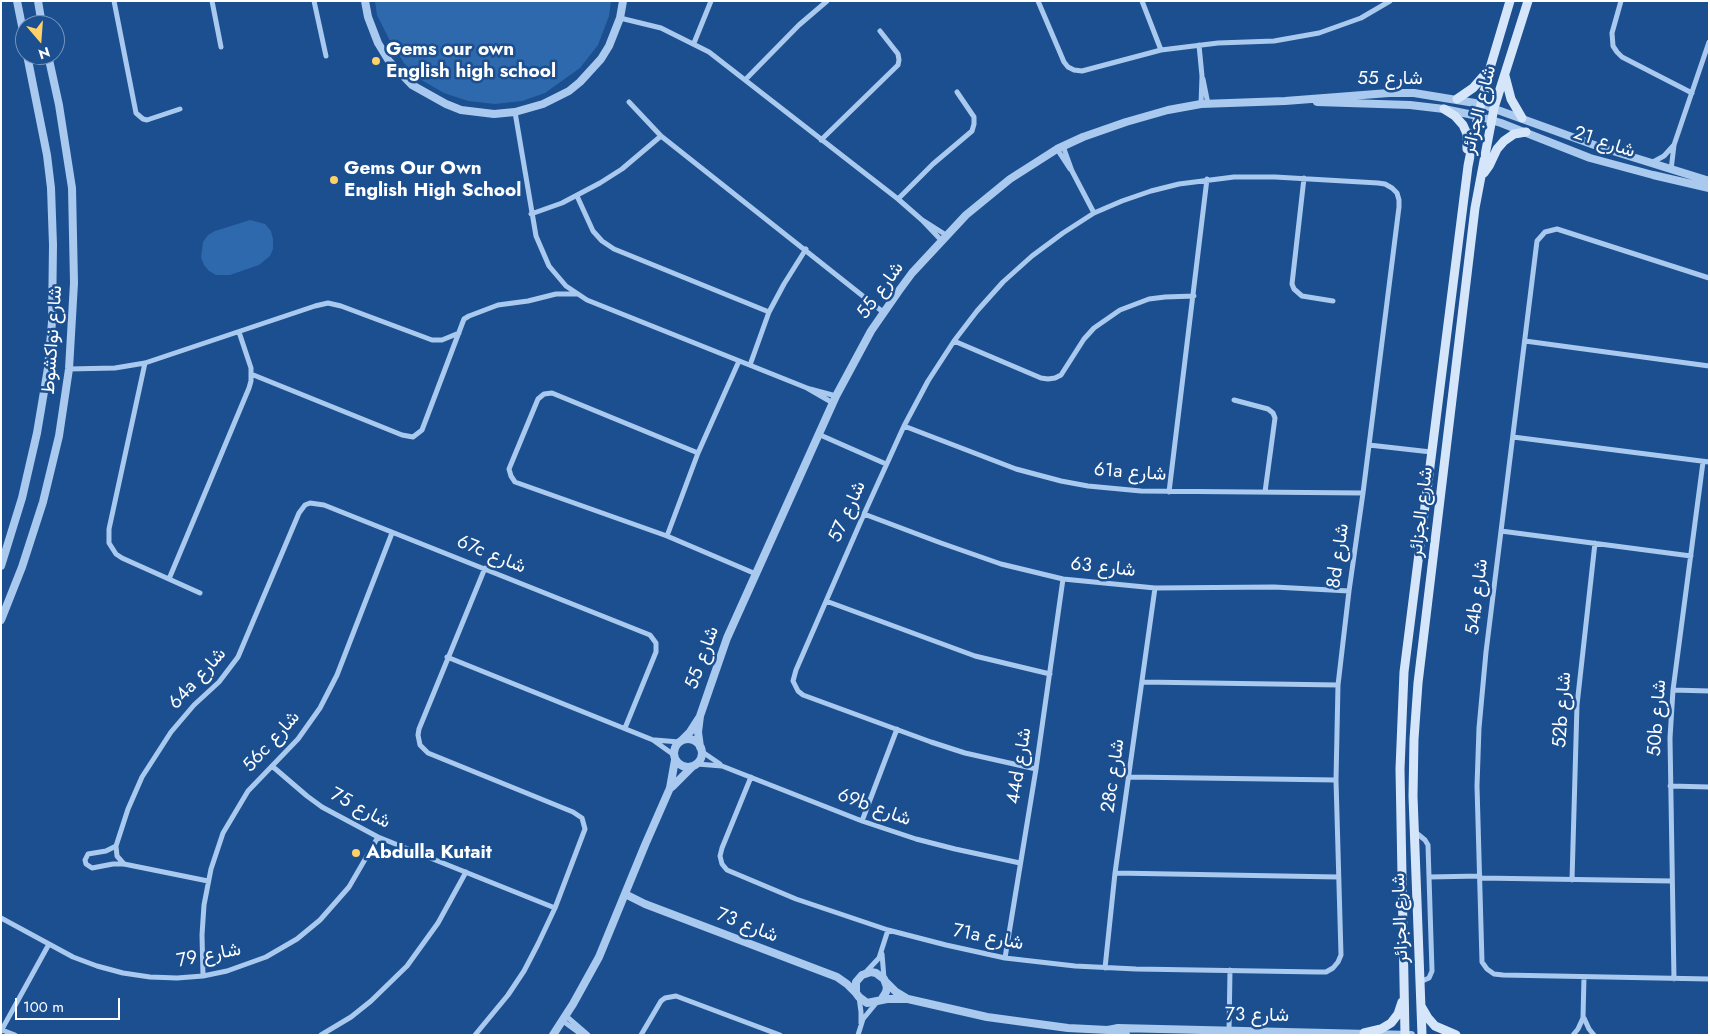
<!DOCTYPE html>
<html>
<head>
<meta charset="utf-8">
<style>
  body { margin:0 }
  #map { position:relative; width:1710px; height:1036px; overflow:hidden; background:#1b4f8f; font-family:Jost,sans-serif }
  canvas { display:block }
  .frame { position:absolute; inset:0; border:2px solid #fff; pointer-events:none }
  .north { position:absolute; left:15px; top:15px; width:50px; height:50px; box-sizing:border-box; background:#1b4f8f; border:1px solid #7695bc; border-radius:50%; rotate:162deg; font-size:14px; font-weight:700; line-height:20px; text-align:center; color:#fff }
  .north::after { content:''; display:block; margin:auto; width:18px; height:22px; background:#ffd166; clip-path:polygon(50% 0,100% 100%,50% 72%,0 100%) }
  .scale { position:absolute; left:15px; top:998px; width:105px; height:22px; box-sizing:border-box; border:2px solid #fff; border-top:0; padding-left:6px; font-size:15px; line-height:18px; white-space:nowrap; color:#fff; -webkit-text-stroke:4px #1b4f8f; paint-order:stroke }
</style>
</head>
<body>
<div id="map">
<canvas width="1710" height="1036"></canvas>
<div class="frame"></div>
<div class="north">N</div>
<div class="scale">100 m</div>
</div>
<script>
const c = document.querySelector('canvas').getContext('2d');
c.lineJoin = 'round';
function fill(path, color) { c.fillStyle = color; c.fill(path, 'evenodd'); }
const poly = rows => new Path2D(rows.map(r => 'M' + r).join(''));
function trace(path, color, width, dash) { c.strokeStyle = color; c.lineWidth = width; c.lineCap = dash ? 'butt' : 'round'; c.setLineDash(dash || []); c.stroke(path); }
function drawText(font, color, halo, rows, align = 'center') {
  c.font = font + ' Jost,Vazirmatn,sans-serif'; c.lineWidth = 5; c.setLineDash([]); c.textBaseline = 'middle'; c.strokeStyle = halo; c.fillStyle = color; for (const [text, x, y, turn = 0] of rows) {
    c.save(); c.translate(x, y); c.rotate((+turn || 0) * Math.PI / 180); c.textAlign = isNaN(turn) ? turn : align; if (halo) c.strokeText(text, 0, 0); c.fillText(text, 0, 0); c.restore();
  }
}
fill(poly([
  [375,1,611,1,609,16,598,45,580,68,545,93,522,101,495,104,468,101,444,93,418,78,404,63,390,41,377,15],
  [250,220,265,224,271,231,273,239,273,249,270,256,259,265,230,275,216,275,209,271,204,265,201,258,203,242,208,235,215,231]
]), '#2e69ad');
trace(poly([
  [114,1,136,113,143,119,147,120,180,109],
  [212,1,221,47],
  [314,1,326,56],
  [1038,1,1064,62,1068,67,1074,70,1082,71,1161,50,1218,43,1274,41,1319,33,1361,18,1390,1],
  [1142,1,1161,50],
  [1621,1,1612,33,1613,46,1617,52,1622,57,1692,93],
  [620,18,661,28,709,52,898,199,922,220,941,240],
  [694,43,711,1],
  [1199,45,1202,76,1201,104],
  [1203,79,1208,104],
  [745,80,799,25,827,1],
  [629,102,661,136,883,312],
  [515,112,536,236,549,266,566,286,587,300,807,388,833,403],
  [821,140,898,65,899,60,898,54,880,31],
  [1063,146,1072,171,1094,213],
  [1057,149,1070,169],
  [1651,163,1664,156,1673,146],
  [1671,170,1674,145,1709,42],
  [1304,178,1292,284,1294,289,1302,296,1333,301],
  [577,196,593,231,602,241,614,249,769,312],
  [898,199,933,164,972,131,974,124,974,117,957,92],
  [531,214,562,203,600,183,622,169,661,136],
  [924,221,946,235],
  [1709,278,1557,229,1545,232,1537,241,1486,652,1479,728,1477,786,1482,962,1487,969,1494,974,1503,975,1709,979],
  [954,341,1041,378,1048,379,1055,378,1061,375,1084,339,1094,328,1120,310,1149,299,1165,297,1194,296],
  [1525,341,1709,366],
  [145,363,109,529,109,543,116,554,122,558,200,593],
  [750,365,769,312,784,284,806,249],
  [69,369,115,368,145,363,315,306,328,303,341,306,432,340,442,340,459,333],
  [251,374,402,435,413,437,422,430,464,319,469,316,498,305,528,301,556,294,576,294],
  [810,389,836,396],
  [1234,400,1268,409,1273,413,1275,418,1265,492],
  [904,426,1016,469,1061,481,1088,486,1141,491,1363,493],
  [818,434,886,464],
  [1513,437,1709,462],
  [1369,445,1431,452],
  [698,453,552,393,544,394,538,399,509,469,511,476,515,482,667,536,756,574],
  [1169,492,1207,179],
  [864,514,941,543,1001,564,1063,579,1155,588,1274,587,1349,591],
  [1501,531,1691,556],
  [667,536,698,453,739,361],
  [169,579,249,388,251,381,251,368,239,332],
  [826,601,975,656,1050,674],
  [447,657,653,740,674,755],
  [1143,682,1338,685],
  [1673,690,1709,691],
  [655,740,679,742],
  [701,751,720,764],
  [697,764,722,766,862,821,916,839,955,849,1020,863],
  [272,766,307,796,322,807,378,837,555,908],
  [751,777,722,848,720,856,722,864,727,870,796,899,888,930,946,945,1005,958,1075,966,1136,969,1318,972,1326,972,1333,968,1338,962,1341,955,1336,780,1338,685,1349,591,1363,493,1399,207,1399,200,1397,193,1392,188,1385,184,1378,183,1275,177,1234,177,1179,184,1151,191,1122,201,1094,213,1063,233,1032,256,1003,282,977,311,954,341,928,381,904,426,864,514,796,670,793,681,798,691,803,695,931,742,965,753,1036,769],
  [1129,777,1336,780],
  [1670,786,1709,787],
  [862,821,897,729],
  [1414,831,1425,840,1428,845,1432,971,1429,978,1420,982],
  [116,846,106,851,88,854,85,860,86,864,92,868,113,864,124,864,208,881],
  [124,864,117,856,116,846,128,809,142,777,171,732,194,705,219,682,238,657,299,513,305,505,310,503,324,505,650,635,656,643,656,652,625,728],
  [1115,873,1338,877],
  [1429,877,1480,876],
  [1480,878,1672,881],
  [1572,880,1577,705,1595,543],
  [1,918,73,957,97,966,123,973,150,977,177,978,203,976,227,971,266,957,297,939,320,920,349,887,378,837],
  [882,954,884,978],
  [1005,958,1036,769,1063,579],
  [1105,968,1115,873,1155,588],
  [865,973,879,958,888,930],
  [203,976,202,935,204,905,211,869,223,833,248,791,298,739,320,708,337,675,392,533],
  [1674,979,1670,738,1673,690,1703,462],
  [859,997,861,1012,861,1023],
  [566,1016,588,1035],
  [1584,1018,1589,1029,1594,1035],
  [563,1021,582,1035],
  [2,1030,15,1035],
  [1,1031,49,944],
  [1229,1032,1230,970],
  [321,1035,351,1017,371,1001,407,966,438,923,466,872],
  [475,1035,508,995,524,971,538,944,555,908,585,829,582,818,573,812,428,753,420,745,418,735,419,729,485,568],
  [641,1035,661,1001,665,998,676,996,780,1035],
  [858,1035,863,1019,877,1002],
  [1573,1035,1578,1029,1583,1018,1584,977]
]), '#a9c9ee', 5);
trace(poly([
  [17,1,25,41],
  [38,1,42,25],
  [365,1,368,17,378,43,389,61,412,85,446,104,461,110,494,114,515,112,543,104,569,91,580,82,601,59,609,46,620,18,623,1],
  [1317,102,1410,105,1444,109,1478,116,1501,123,1590,158,1653,175,1709,188],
  [1,566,22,498,37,433,48,368,52,322,53,245,51,188,47,155,27,55],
  [1,620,22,567,43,502,59,436,69,369,74,283,72,188,59,105,48,55],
  '674 753a14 14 0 1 1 28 0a14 14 0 1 1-28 0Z',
  [682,740,690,732,699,718],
  [700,747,698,732,700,716,727,638,836,396,871,331,898,292,912,273,966,215,1010,179,1057,149,1083,137,1126,122,1168,110,1201,104,1285,101,1389,93,1414,93,1481,104,1597,146,1709,181],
  [672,787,692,767],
  [625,894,645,904,837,977,847,984,856,993],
  [886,982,896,992,906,998],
  [881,1000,886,992,887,987,884,979,876,973,871,972,862,975,856,982,856,993,859,997,867,1003,887,999,908,999,987,1017,1068,1028,1108,1030,1118,1028,1411,1035],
  [1108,1030,1115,1033,1126,1035],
  [553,1035,573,1004,599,957,645,845,670,788,675,760]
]), '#a9c9ee', 8);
trace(poly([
  [1505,76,1511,99,1522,118],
  [1457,99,1473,88,1487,72],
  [1444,109,1455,116,1463,125,1467,134,1467,149],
  [1484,173,1489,166,1497,149,1504,141,1514,134,1526,132],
  [1421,1006,1428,1018,1435,1026,1456,1035],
  [1364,1033,1381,1029,1391,1023,1398,1014,1402,1002],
  [1405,1035,1400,769,1404,672,1468,166,1478,116,1490,68,1510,1],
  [1422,1035,1413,796,1414,739,1418,683,1475,208,1494,108,1528,1]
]), '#d6e6fa', 9);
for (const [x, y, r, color] of [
  [376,61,5,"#ffd166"],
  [334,180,5,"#ffd166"],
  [356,853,5,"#ffd166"]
]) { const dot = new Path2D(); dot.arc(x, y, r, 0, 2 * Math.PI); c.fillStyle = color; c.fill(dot); trace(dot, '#1b4f8f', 2); }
drawText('bold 19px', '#fff', '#1b4f8f', [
  ["Gems our own",386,50],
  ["English high school",386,72],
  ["Gems Our Own",344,169],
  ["English High School",344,191],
  ["Abdulla Kutait",366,853]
], 'left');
drawText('19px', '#fff', '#1b4f8f', [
  ["شارع 55",1390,79],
  ["شارع الجزائر",1480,110,-76],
  ["شارع 21",1604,143,18],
  ["شارع 55",881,291,-54],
  ["شارع نواكشوط",53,340,-86],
  ["61a شارع",1130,473,4],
  ["شارع 57",848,512,-66],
  ["شارع الجزائر",1422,512,-83],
  ["67c شارع",491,555,22],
  ["8d شارع",1339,556,-82],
  ["شارع 63",1103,568,6],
  ["54b شارع",1478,597,-83],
  ["شارع 55",703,658,-70],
  ["64a شارع",198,679,-48],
  ["52b شارع",1563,710,-86],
  ["50b شارع",1658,718,-86],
  ["56c شارع",272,742,-48],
  ["44d شارع",1020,766,-81],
  ["28c شارع",1114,776,-82],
  ["69b شارع",874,808,20],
  ["شارع 75",360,809,28],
  ["شارع الجزائر",1401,918,-92],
  ["شارع 73",747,926,21],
  ["71a شارع",988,938,11],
  ["شارع 79",209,956,-11],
  ["شارع 73",1257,1016,1]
]);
</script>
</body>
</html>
